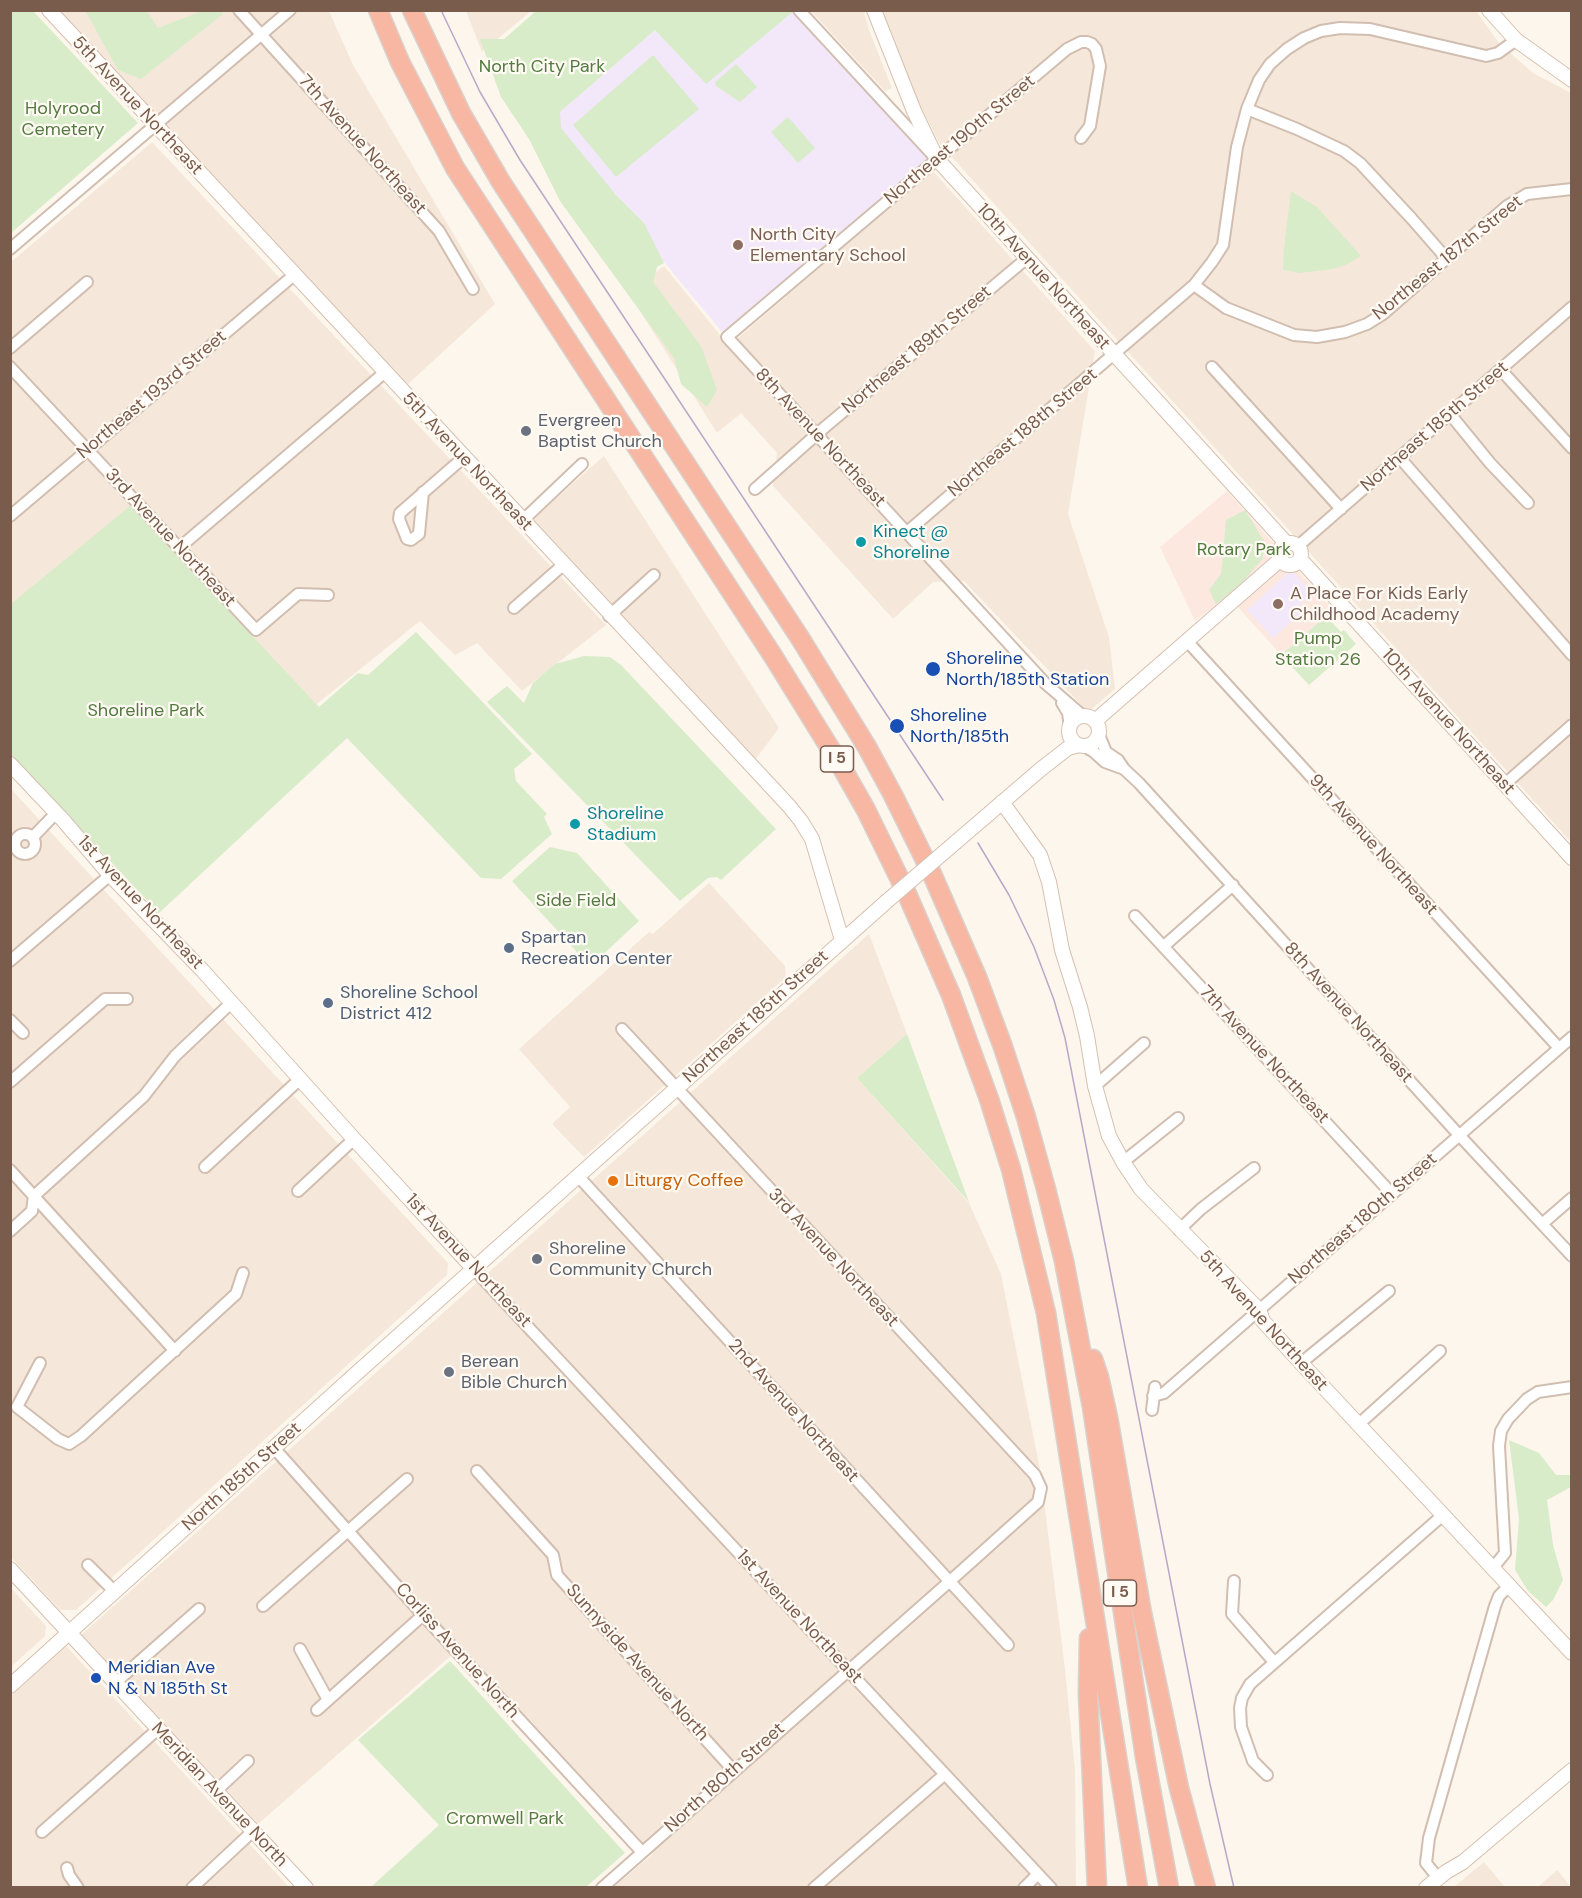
<!DOCTYPE html>
<html>
<head>
<meta charset="utf-8">
<style>
  body { margin:0 }
  #map { position:relative; width:1582px; height:1898px; overflow:hidden; background:#fdf6ec; font-family:"DM Sans",sans-serif }
  canvas { display:block }
  .frame { position:absolute; inset:0; border:12px solid #7a5c4d; pointer-events:none }
</style>
</head>
<body>
<div id="map">
<canvas width="1582" height="1898"></canvas>
<div class="frame"></div>
</div>
<script>
const c = document.querySelector('canvas').getContext('2d');
c.lineJoin = 'round';
function fill(path, color) { c.fillStyle = color; c.fill(path, 'evenodd'); }
const poly = rows => new Path2D(rows.map(r => 'M' + r).join(''));
function trace(path, color, width, dash) { c.strokeStyle = color; c.lineWidth = width; c.lineCap = dash ? 'butt' : 'round'; c.setLineDash(dash || []); c.stroke(path); }
function drawText(font, color, halo, rows, align = 'center') {
  c.font = font + ' "DM Sans",sans-serif'; c.lineWidth = 4.5; c.setLineDash([]); c.textBaseline = 'middle'; c.strokeStyle = halo; c.fillStyle = color; for (const [text, x, y, turn = 0] of rows) {
    c.save(); c.translate(x, y); c.rotate((+turn || 0) * Math.PI / 180); c.textAlign = isNaN(turn) ? turn : align; if (halo) c.strokeText(text, 0, 0); c.fillText(text, 0, 0); c.restore();
  }
}
fill(poly([
  [59,11,329,11,353,65,495,304,407,385],
  [466,11,531,11,482,52],
  [811,11,864,11,869,30,892,88,885,91],
  [879,11,1476,11,1499,43,1533,73,1571,93,1571,842,940,144,907,80],
  [152,142,606,625,522,691,477,643,455,655,420,621,313,707,11,604,11,262],
  [932,170,1095,351,1068,514,1109,637,1115,689,1088,712,964,581,933,582,893,619,773,486,777,453,741,413,717,433,628,292,664,266,729,346],
  [604,456,779,728,754,761,530,521],
  [11,789,448,1263,447,1275,76,1610,60,1610,11,1557],
  [709,883,785,966,786,977,584,1157,552,1124,570,1107,519,1049,649,932,653,934],
  [869,934,907,1034,857,1078,969,1203,1001,1274,1040,1469,1065,1669,1075,1771,1076,1887,614,1887,653,1854,462,1646,258,1824,81,1635],
  [11,1588,46,1626,45,1636,11,1667],
  [66,1646,289,1887,11,1888,11,1696],
  [1484,1862,1505,1887,1454,1887],
  [1557,1870,1571,1887,1537,1888]
]), '#f5e8da');
fill(poly([
  [1227,491,1333,610,1281,655,1228,596,1195,621,1160,547]
]), '#fde8e0');
fill(poly([
  [794,11,928,158,722,332,548,122,655,30,706,83],
  [1289,572,1294,573,1312,593,1295,610,1299,615,1273,638,1247,610]
]), '#f3e8fa');
fill(poly([
  [11,10,33,11,138,123,11,233],
  [86,11,147,11,158,28,202,11,221,11,223,14,141,79,118,70,86,12],
  [536,11,794,11,706,84,655,30,560,112,561,128,616,195,644,223,664,263,657,267,653,282,701,346,717,390,707,407,681,384,674,358,560,201,529,139,501,97,480,39,504,39],
  [653,55,699,109,616,177,573,125],
  [736,64,757,87,740,102,716,86,715,82],
  [788,117,815,148,798,163,771,132],
  [1291,191,1317,207,1361,256,1348,264,1333,269,1300,273,1283,270,1284,248],
  [130,506,319,707,358,673,368,675,416,632,532,754,514,769,516,781,547,814,544,817,552,834,501,879,481,878,347,738,159,913,11,756,11,604],
  [1245,510,1264,541,1263,558,1242,583,1216,604,1209,590,1221,574,1226,520],
  [1326,616,1341,632,1344,630,1356,644,1309,685,1281,655],
  [584,656,610,657,621,665,776,829,721,880,717,877,708,878,680,901,487,702,507,686,524,703,533,683,555,664],
  [550,847,577,853,639,921,596,961,592,957,586,962,512,881],
  [907,1034,969,1202,857,1078],
  [1509,1440,1539,1453,1556,1475,1571,1475,1571,1487,1547,1500,1553,1545,1563,1580,1553,1600,1546,1607,1528,1591,1515,1570,1519,1519],
  [450,1661,625,1853,586,1887,371,1887,439,1825,358,1740]
]), '#d8ecc9');
const street = poly([
  [239,10,439,231,473,289],
  [799,10,932,154],
  [1247,109,1297,129,1344,151,1360,163,1412,219,1446,258],
  [1081,138,1090,126,1100,66,1096,49,1092,44,1087,42,1081,42,1067,49,727,337,1045,683,1083,716],
  [10,249,290,10],
  [1194,285,1226,308,1294,335,1317,337,1345,332,1367,324,1383,314,1507,206,1527,194,1572,189],
  [10,348,87,282],
  [10,367,256,630,298,594,328,595],
  [1212,367,1341,509],
  [1501,370,1572,448],
  [1450,414,1490,463,1528,503],
  [1400,458,1572,655],
  [755,489,825,427,1026,259],
  [423,492,419,534,411,540,407,539,399,519,400,513,463,458],
  [10,516,294,275],
  [522,521,582,464],
  [907,532,1194,285,1212,262,1223,245,1237,147,1247,109,1259,80,1270,64,1287,49,1304,38,1321,31,1340,28,1370,29,1486,56,1498,53,1516,40],
  [1298,546,1572,307],
  [179,548,384,373],
  [514,608,563,565],
  [609,616,654,575],
  [1187,641,1559,1048],
  [1062,703,1068,713,1070,727],
  [1099,735,1106,752,1118,760,1124,769,1139,783,1459,1135,1572,1256],
  [1084,746,1094,752,1105,762,1124,769],
  [1505,784,1572,725],
  '15 844a10 10 0 1 1 20 0a10 10 0 1 1-20 0Z',
  [33,837,56,813],
  [1135,916,1392,1194],
  [1164,946,1233,885],
  [10,961,110,875],
  [10,1020,23,1033],
  [10,1082,105,999,127,999],
  [1095,1086,1144,1043],
  [1123,1162,1178,1118],
  [205,1167,300,1079],
  [10,1170,175,1351],
  [578,1176,1008,1645],
  [298,1191,354,1139],
  [1542,1224,1572,1198],
  [1179,1230,1201,1209,1254,1168],
  [10,1231,32,1211,34,1196,144,1096,175,1056,231,1003],
  [474,1269,1051,1888],
  [1301,1363,1389,1291],
  [1153,1396,1164,1393,1572,1037],
  [17,1407,58,1439,69,1444,81,1436,236,1294,243,1273],
  [17,1407,40,1363],
  [1152,1410,1155,1387],
  [1359,1424,1440,1351],
  [274,1448,423,1615,642,1852],
  [477,1471,553,1555,557,1575,734,1771],
  [88,1565,115,1592],
  [1493,1568,1505,1553,1499,1446,1501,1431,1508,1419,1527,1399,1538,1392,1572,1387],
  [1234,1581,1232,1614,1274,1662],
  [263,1606,407,1479],
  [300,1649,328,1700],
  [115,1683,199,1609],
  [317,1710,423,1615],
  [1267,1775,1253,1761,1241,1727,1240,1708,1242,1698,1250,1684,1443,1515],
  [216,1791,248,1761],
  [42,1832,158,1729],
  [67,1868,69,1875,78,1888],
  [1438,1878,1426,1863,1429,1838,1495,1606,1499,1596,1509,1586],
  [192,1888,253,1831],
  [602,1888,949,1582,1038,1502,1041,1488,1035,1475,622,1029],
  [814,1888,945,1774],
  [1024,1888,1038,1874]
]);
const secondary = poly([
  [49,10,789,806,801,821,812,839,842,940],
  [874,10,914,111,937,159,1287,544],
  [1489,10,1516,40,1572,80],
  '1279 554a11 11 0 1 1 22 0a11 11 0 1 1-22 0Z',
  [1300,559,1572,858],
  '1069 731a15 15 0 1 1 30 0a15 15 0 1 1-30 0Z',
  [1095,721,1281,559],
  [10,764,63,820,110,875,203,971,354,1139,474,1269],
  [1002,802,1040,855,1049,882,1062,950,1080,1007,1087,1036,1095,1086,1109,1136,1123,1162,1141,1189,1259,1310,1263,1321,1301,1363,1572,1653],
  [956,842,1041,769,1068,748,1079,745],
  [10,1569,306,1888],
  [10,1686,359,1371,886,902],
  [1426,1888,1446,1872,1463,1862,1572,1770]
]);
const highway = poly([
  [378,10,400,62,455,168,773,656,841,766,866,810,907,894,951,995,989,1099,1011,1169,1046,1313,1138,1888],
  [412,10,461,113,501,182,800,638,867,747,893,795,932,874,977,977,1003,1047,1026,1117,1046,1189,1064,1261,1092,1407,1145,1757,1169,1888],
  [1093,1359,1099,1377,1108,1417,1142,1613,1179,1788,1206,1888],
  [1089,1638,1088,1694,1097,1888]
]);
trace(street, '#d1beb0', 14);
trace(secondary, '#d6c0b0', 16);
trace(highway, '#dad1cd', 21);
trace(street, '#fff', 10);
trace(secondary, '#fff', 14);
trace(highway, '#f7b7a3', 18);
trace(poly([
  [441,10,480,92,520,160,943,800],
  [978,843,1009,895,1034,947,1054,1000,1065,1038,1210,1784,1234,1888]
]), '#b9a8c9', 1.5);
const secondaryBridge = poly([
  [886,902,956,842]
]);
trace(secondaryBridge, '#d6c0b0', 16, []);
trace(secondaryBridge, '#fff', 14);
for (const [x, y, r, color] of [
  [738,245,6,"#8d6e63"],
  [526,431,6,"#6b7280"],
  [861,542,6,"#0f9aa8"],
  [1278,604,6,"#8d6e63"],
  [933,669,8,"#1a4fb4"],
  [897,726,8,"#1a4fb4"],
  [575,824,6,"#0f9aa8"],
  [509,948,6,"#5c6f8a"],
  [328,1003,6,"#5c6f8a"],
  [613,1181,6,"#e8710a"],
  [537,1259,6,"#6b7280"],
  [449,1372,6,"#6b7280"],
  [96,1678,6,"#1a4fb4"]
]) { const dot = new Path2D(); dot.arc(x, y, r, 0, 2 * Math.PI); c.fillStyle = color; c.fill(dot); trace(dot, '#fffaf3', 2); }
for (const [x, y, w] of [
  [837,759,33],
  [1120,1593,33]
]) { const box = new Path2D(); box.roundRect(x - w / 2, y - 13, w, 26, 4.5); c.fillStyle = '#fffaf3'; c.fill(box); trace(box, '#7a5c4d', 1.5); }
drawText('bold 16px', '#7a5c4d', null, [
  ["I 5",837,759],
  ["I 5",1120,1593]
]);
drawText('18px', '#537a41', '#fffaf3', [
  ["North City Park",542,67],
  ["Holyrood",63,109],
  ["Cemetery",63,130],
  ["Rotary Park",1244,550],
  ["Pump",1318,639],
  ["Station 26",1318,660],
  ["Shoreline Park",146,711],
  ["Side Field",576,901],
  ["Cromwell Park",505,1819]
]);
drawText('18px', '#7a5c4d', '#fffaf3', [
  ["5th Avenue Northeast",137,106,47],
  ["Northeast 190th Street",960,140,-40],
  ["7th Avenue Northeast",362,145,48],
  ["Northeast 187th Street",1448,258,-39],
  ["10th Avenue Northeast",1043,277,48],
  ["Northeast 189th Street",917,350,-40],
  ["Northeast 193rd Street",152,395,-40],
  ["Northeast 185th Street",1435,427,-41],
  ["Northeast 188th Street",1023,433,-40],
  ["8th Avenue Northeast",820,438,47],
  ["5th Avenue Northeast",467,462,47],
  ["3rd Avenue Northeast",170,538,47],
  ["10th Avenue Northeast",1448,722,48],
  ["9th Avenue Northeast",1373,845,48],
  ["1st Avenue Northeast",140,903,47],
  ["8th Avenue Northeast",1348,1013,48],
  ["Northeast 185th Street",756,1017,-42],
  ["7th Avenue Northeast",1264,1055,47],
  ["Northeast 180th Street",1363,1219,-41],
  ["3rd Avenue Northeast",833,1258,47],
  ["1st Avenue Northeast",468,1261,47],
  ["5th Avenue Northeast",1263,1321,48],
  ["2nd Avenue Northeast",793,1411,48],
  ["North 185th Street",242,1477,-42],
  ["1st Avenue Northeast",799,1617,47],
  ["Corliss Avenue North",457,1651,48],
  ["Sunnyside Avenue North",637,1663,48],
  ["North 180th Street",725,1778,-42],
  ["Meridian Avenue North",219,1795,47]
]);
drawText('18px', '#785e54', '#fffaf3', [
  ["North City",750,235],
  ["Elementary School",750,256],
  ["A Place For Kids Early",1290,594],
  ["Childhood Academy",1290,615]
], 'left');
drawText('18px', '#5b616d', '#fffaf3', [
  ["Evergreen",538,421],
  ["Baptist Church",538,442],
  ["Shoreline",549,1249],
  ["Community Church",549,1270],
  ["Berean",461,1362],
  ["Bible Church",461,1383]
], 'left');
drawText('18px', '#0d838f', '#fffaf3', [
  ["Kinect @",873,532],
  ["Shoreline",873,553],
  ["Shoreline",587,814],
  ["Stadium",587,835]
], 'left');
drawText('18px', '#164399', '#fffaf3', [
  ["Shoreline",946,659],
  ["North/185th Station",946,680],
  ["Shoreline",910,716],
  ["North/185th",910,737],
  ["Meridian Ave",108,1668],
  ["N & N 185th St",108,1689]
], 'left');
drawText('18px', '#4e5e75', '#fffaf3', [
  ["Spartan",521,938],
  ["Recreation Center",521,959],
  ["Shoreline School",340,993],
  ["District 412",340,1014]
], 'left');
drawText('18px', '#c56008', '#fffaf3', [
  ["Liturgy Coffee",625,1181]
], 'left');
</script>
</body>
</html>
